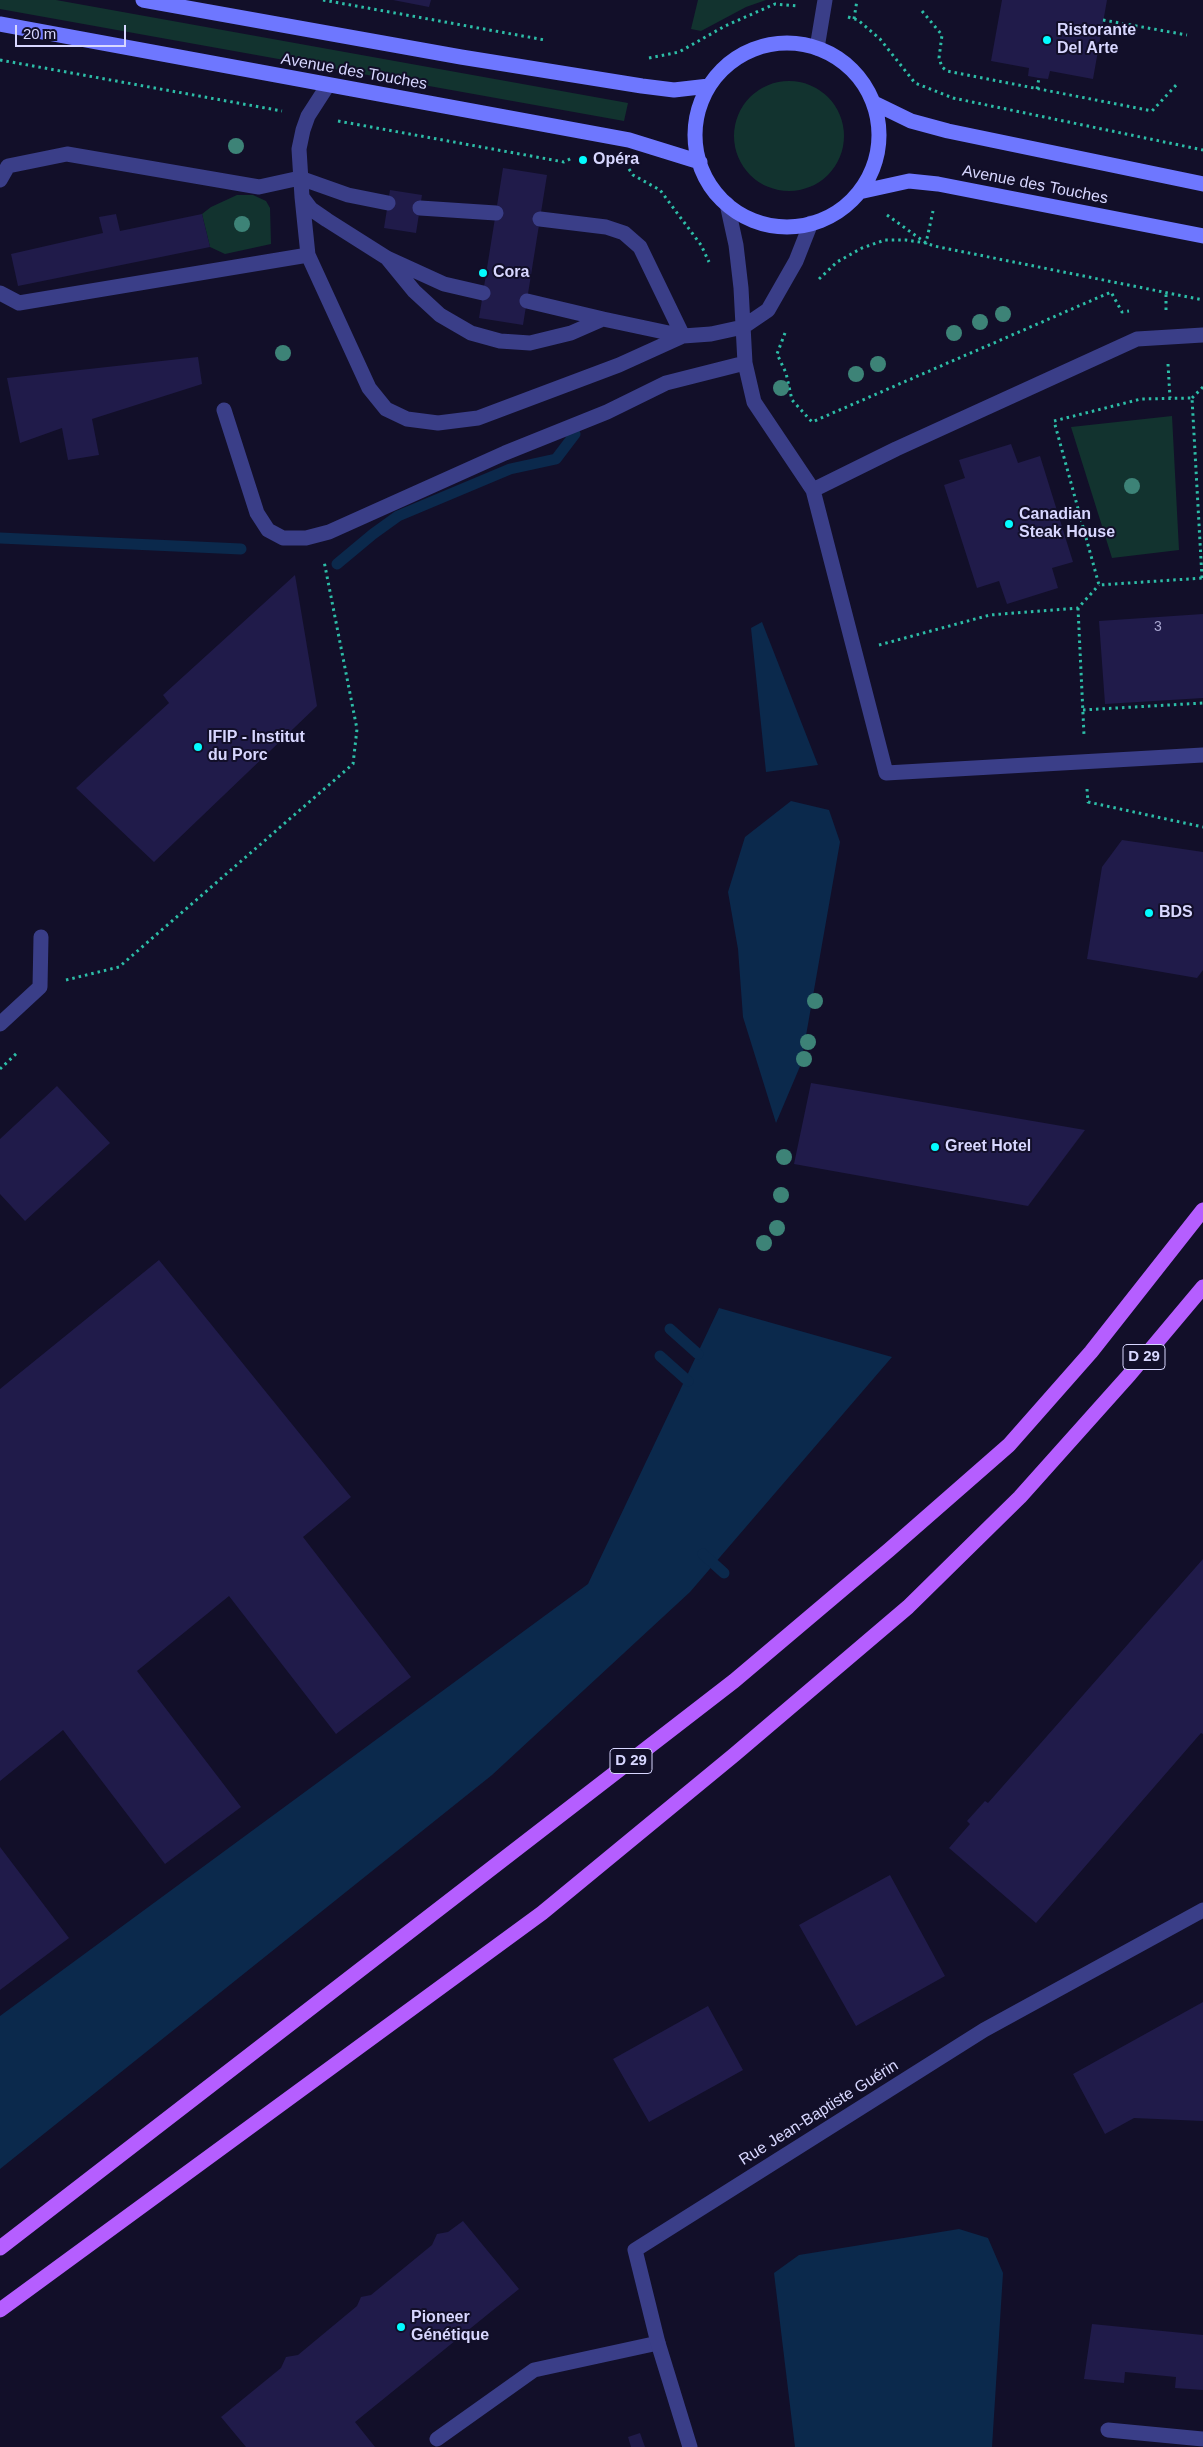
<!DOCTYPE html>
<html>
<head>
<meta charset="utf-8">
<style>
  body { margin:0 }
  #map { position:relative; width:1203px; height:2447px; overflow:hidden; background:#120f29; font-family:Helvetica,sans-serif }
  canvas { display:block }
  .scale { position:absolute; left:15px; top:25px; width:111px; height:22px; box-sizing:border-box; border:2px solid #d8d7ff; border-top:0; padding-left:6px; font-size:15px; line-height:18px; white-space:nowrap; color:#d8d7ff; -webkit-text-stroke:4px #120f29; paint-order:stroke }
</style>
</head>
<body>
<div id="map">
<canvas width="1203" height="2447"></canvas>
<div class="scale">20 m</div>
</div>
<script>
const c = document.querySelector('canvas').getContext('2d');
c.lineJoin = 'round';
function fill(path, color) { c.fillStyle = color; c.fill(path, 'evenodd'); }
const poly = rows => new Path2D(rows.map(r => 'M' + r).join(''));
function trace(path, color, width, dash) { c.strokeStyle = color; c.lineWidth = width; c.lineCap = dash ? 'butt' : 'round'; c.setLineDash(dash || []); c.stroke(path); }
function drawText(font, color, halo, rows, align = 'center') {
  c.font = font + ' Helvetica,sans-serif'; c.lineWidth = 4; c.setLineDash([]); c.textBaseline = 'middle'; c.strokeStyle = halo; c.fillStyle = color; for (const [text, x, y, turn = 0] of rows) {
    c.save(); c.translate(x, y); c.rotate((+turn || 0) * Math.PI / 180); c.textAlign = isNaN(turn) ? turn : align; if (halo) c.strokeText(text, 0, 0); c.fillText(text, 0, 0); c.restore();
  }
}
fill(poly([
  [0,0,56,0,628,103,624,121,0,9],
  [698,0,766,0,746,7,701,31,691,29],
  '734 136a55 55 0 1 1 110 0a55 55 0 1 1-110 0Z',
  [237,195,253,195,266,201,270,208,271,244,225,254,210,247,202,214,211,207],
  [1172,416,1179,550,1112,558,1071,427]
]), '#12332f');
fill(poly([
  [762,622,818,765,766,772,751,628],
  [791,801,829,810,840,842,801,1064,776,1123,743,1017,738,949,728,892,745,837],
  [719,1308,892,1357,690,1592,492,1775,0,2169,0,2016,588,1584],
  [959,2229,988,2238,1003,2273,992,2447,795,2447,774,2273,799,2255]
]), '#0b294c');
trace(poly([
  [0,538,241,549],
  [337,564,373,534,398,516,510,469,556,459,575,434],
  [670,1329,698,1354],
  [660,1356,688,1381],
  [703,1554,724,1573]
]), '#0b294c', 11);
fill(poly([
  [393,0,431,0,429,7],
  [1002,0,1107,0,1093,79,1050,71,1048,79,1039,78,1028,76,1029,68,991,61],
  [503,168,547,175,523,325,479,318],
  [390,190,422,195,416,233,384,228],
  [116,214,120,231,202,214,210,247,18,286,11,254,103,233,99,217],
  [198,357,202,384,92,419,99,455,68,460,62,428,20,443,7,378],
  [1011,444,1018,463,1040,456,1073,562,1052,568,1058,588,1007,604,999,581,977,588,944,485,965,478,959,460],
  [295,575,317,706,154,862,76,788,169,703,163,695],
  [1203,614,1203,698,1105,704,1099,621],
  [1122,840,1203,852,1203,970,1197,978,1087,959,1102,867],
  [811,1083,853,1090,1085,1130,1028,1206,794,1164],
  [57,1086,110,1143,25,1221,0,1194,0,1139],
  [159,1260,351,1497,303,1537,411,1677,336,1734,229,1596,137,1671,241,1807,165,1864,63,1730,0,1781,0,1389],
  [1203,1559,1203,1734,1201,1733,1036,1923,949,1848,970,1824,967,1821,985,1801,988,1803],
  [0,1847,69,1938,0,1990],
  [890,1875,945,1976,856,2026,799,1925],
  [1203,2002,1203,2121,1134,2118,1105,2134,1073,2074],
  [708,2006,743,2070,649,2122,613,2059],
  [463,2221,519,2289,355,2422,375,2447,246,2447,221,2417,281,2368,286,2357,298,2355,357,2306,361,2297,371,2295,432,2245,437,2234,448,2232],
  [1092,2324,1203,2335,1203,2390,1175,2388,1176,2377,1125,2372,1124,2383,1084,2379],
  [640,2433,645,2447,631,2447,628,2437]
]), '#201b4a');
trace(poly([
  [323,0,545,40],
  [922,11,942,35,939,58,942,67,947,71,1152,111,1178,83],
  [848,17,858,20,880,39,915,83,953,98,1203,150],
  [854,19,857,0],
  [1103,20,1187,35],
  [649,58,679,52,725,26,775,4,798,6],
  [0,60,282,111],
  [1037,89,1039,78],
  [338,121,564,162,572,158],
  [629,169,633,175,660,190,701,245,709,262],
  [887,215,926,243,934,246,1203,300],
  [819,279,837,262,862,248,885,240,906,240,926,243,933,211],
  [1166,310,1166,292],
  [785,333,777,354,786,373,792,400,812,422,1111,292,1122,312,1129,311],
  [1168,364,1170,398],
  [1192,398,1203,387],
  [1202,578,1192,398,1141,399,1054,421,1099,585,1203,578],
  [1078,608,1084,735],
  [879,645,990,615,1078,608,1099,585],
  [1083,710,1203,703],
  [1087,789,1088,802,1203,827],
  [66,980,119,967,353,764,357,729,324,561],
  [0,1069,18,1052]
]), '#2dbda7', 3, [2.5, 4]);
trace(poly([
  [817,48,825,0],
  [328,85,308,116,303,130,299,149,302,197,311,209,327,220,387,258,444,284,483,293],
  [0,180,8,166,67,154,259,187,300,178,348,195,388,203],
  [302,197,308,255,369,388,386,409,407,419,438,423,478,418,619,365,683,336],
  [727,204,736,245,741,288,745,363,754,402,813,490,896,449,1137,339,1203,335],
  [420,208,496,213],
  [540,219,606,227,624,233,640,247,683,336],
  [387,258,414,291,440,315,471,333,500,341,530,343,571,333,603,319,683,336,711,334,743,327,768,310,796,261,811,223],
  [0,293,19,303,308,255],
  [527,301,603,319],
  [224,410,257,513,268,530,283,538,306,538,329,532,505,453,607,412,666,383,745,363],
  [813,490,886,773,1203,755],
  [0,1024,40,987,41,937],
  [437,2439,534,2370,658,2343]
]), '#3a3e88', 15);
trace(poly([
  [1108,2430,1203,2439],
  [690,2447,658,2343,635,2250,984,2030,1203,1910]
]), '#3a3e88', 15);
trace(poly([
  [143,0,461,57,642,86,674,90,709,86],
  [0,24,629,140,700,162],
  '695 135a92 92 0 1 1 184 0a92 92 0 1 1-184 0Z',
  [874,103,911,121,948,131,1203,184],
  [859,192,909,181,938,184,1203,236]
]), '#6e77ff', 15);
trace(poly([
  [0,2248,734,1681,889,1550,1009,1445,1091,1352,1203,1210],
  [0,2310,542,1913,734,1755,908,1607,1020,1497,1130,1374,1203,1287]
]), '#b55eff', 15);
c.fillStyle = '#3d8377';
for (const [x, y] of [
  [236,146],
  [242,224],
  [1003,314],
  [980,322],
  [954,333],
  [283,353],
  [878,364],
  [856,374],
  [781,388],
  [1132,486],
  [815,1001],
  [808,1042],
  [804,1059],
  [784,1157],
  [781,1195],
  [777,1228],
  [764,1243]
]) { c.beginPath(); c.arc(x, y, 8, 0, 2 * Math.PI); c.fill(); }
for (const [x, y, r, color] of [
  [1047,40,5,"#03fcff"],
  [583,160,5,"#03fcff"],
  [483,273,5,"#03fcff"],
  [1009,524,5,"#03fcff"],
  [198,747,5,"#03fcff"],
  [1149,913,5,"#03fcff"],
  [935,1147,5,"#03fcff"],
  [401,2327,5,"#03fcff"]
]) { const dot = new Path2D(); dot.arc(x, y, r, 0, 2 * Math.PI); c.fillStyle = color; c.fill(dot); trace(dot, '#120f29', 2); }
drawText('14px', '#aaa8d2', null, [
  ["3",1158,627]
]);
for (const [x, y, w] of [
  [1144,1357,42],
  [631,1761,42]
]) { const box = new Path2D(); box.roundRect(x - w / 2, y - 12.5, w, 25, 4); c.fillStyle = '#120f29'; c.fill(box); trace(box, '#d8d7ff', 1); }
drawText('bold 15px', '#d8d7ff', null, [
  ["D 29",1144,1357],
  ["D 29",631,1761]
]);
drawText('bold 16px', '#d8d7ff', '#120f29', [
  ["Ristorante",1057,31],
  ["Del Arte",1057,49],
  ["Opéra",593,160],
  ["Cora",493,273],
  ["Canadian",1019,515],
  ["Steak House",1019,533],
  ["IFIP - Institut",208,738],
  ["du Porc",208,756],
  ["BDS",1159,913],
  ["Greet Hotel",945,1147],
  ["Pioneer",411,2318],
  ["Génétique",411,2336]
], 'left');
drawText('16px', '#d8d7ff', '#120f29', [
  ["Avenue des Touches",354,72,10],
  ["Avenue des Touches",1035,185,11],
  ["Rue Jean-Baptiste Guérin",819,2113,-32]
]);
</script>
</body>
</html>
